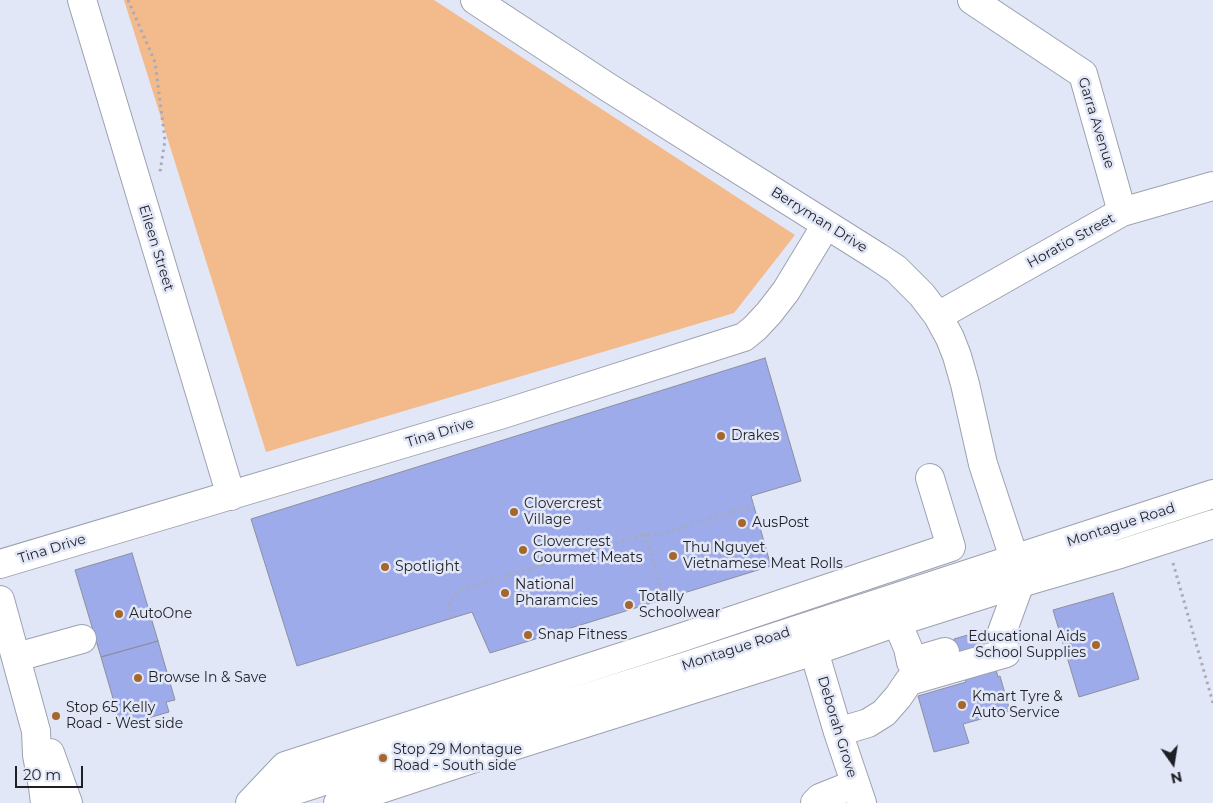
<!DOCTYPE html>
<html>
<head>
<meta charset="utf-8">
<style>
  body { margin:0 }
  #map { position:relative; width:1213px; height:803px; overflow:hidden; background:#e2e7f7; font-family:Montserrat,sans-serif }
  canvas { display:block }
  .north { position:absolute; left:1148px; top:738px; width:50px; height:50px; -webkit-text-stroke:4px #e2e7f7; paint-order:stroke; rotate:167deg; font-size:14px; font-weight:700; line-height:20px; text-align:center; color:#1f2026 }
  .north::after { content:''; display:block; margin:auto; width:18px; height:22px; background:#1f2026; clip-path:polygon(50% 0,100% 100%,50% 72%,0 100%) }
  .scale { position:absolute; left:15px; top:766px; width:68px; height:22px; box-sizing:border-box; border:2px solid #1f2026; border-top:0; padding-left:6px; font-size:15px; line-height:18px; white-space:nowrap; color:#1f2026; -webkit-text-stroke:4px #e2e7f7; paint-order:stroke }
</style>
</head>
<body>
<div id="map">
<canvas width="1213" height="803"></canvas>
<div class="north">N</div>
<div class="scale">20 m</div>
</div>
<script>
const c = document.querySelector('canvas').getContext('2d');
c.lineJoin = 'round';
function fill(path, color) { c.fillStyle = color; c.fill(path, 'evenodd'); }
const poly = rows => new Path2D(rows.map(r => 'M' + r).join(''));
function trace(path, color, width, dash) { c.strokeStyle = color; c.lineWidth = width; c.lineCap = dash ? 'butt' : 'round'; c.setLineDash(dash || []); c.stroke(path); }
function drawText(font, color, halo, rows, align = 'center') {
  c.font = font + ' Montserrat,sans-serif'; c.lineWidth = 5; c.setLineDash([]); c.textBaseline = 'middle'; c.strokeStyle = halo; c.fillStyle = color; for (const [text, x, y, turn = 0] of rows) {
    c.save(); c.translate(x, y); c.rotate((+turn || 0) * Math.PI / 180); c.textAlign = isNaN(turn) ? turn : align; if (halo) c.strokeText(text, 0, 0); c.fillText(text, 0, 0); c.restore();
  }
}
fill(poly([
  [124,0,434,0,795,235,734,313,266,452]
]), '#f3ba8c');
const building = poly([
  [765,358,801,481,751,496,771,566,490,653,472,612,297,666,251,519,765,358],
  [132,553,158,641,101,657,75,570,132,553],
  [1113,593,1139,679,1079,697,1053,610,1113,593],
  [985,630,998,677,1000,676,1010,711,963,724,969,743,934,752,918,696,966,682,954,639,985,630],
  [158,641,175,700,166,702,169,712,121,726,101,657,158,641]
]);
fill(building, '#9eabea');
trace(building, '#8b8f9e', 1);
const minor = poly([
  [82,0,231,496],
  [475,0,606,86,878,257,896,269,922,295,938,316,950,338,957,356,965,384,983,464,1014,558],
  [972,0,1083,74,1122,212],
  [938,316,1122,212,1213,186],
  [0,564,503,414,744,337,755,328,769,313,786,291,826,225],
  [0,600,36,731,37,755,43,787,45,803],
  [897,622,908,648,911,662,945,652],
  [814,651,838,732,862,803],
  [17,657,82,639],
  [838,732,868,723,884,713,898,697,909,681,1006,653,1001,635,1020,583],
  [50,753,68,803],
  [250,803,285,766,674,640,951,547,930,478],
  [815,803,820,798,855,784]
]);
const major = poly([
  [258,803,299,789,444,742,683,667,1213,494],
  [338,803,478,757,814,651,897,622,1020,583,1120,554,1213,524]
]);
trace(minor, '#9da1b0', 30);
trace(major, '#9da1b0', 30);
trace(poly([
  [128,0,155,62,165,140,160,172],
  [645,534,664,599],
  [1173,563,1213,703],
  [452,618,449,604,458,591,645,534,659,535,754,505]
]), '#a7abb8', 3, [2.5, 4]);
trace(minor, '#fff', 28);
trace(major, '#fff', 28);
for (const [x, y, r, color] of [
  [721,436,5,"#a6672e"],
  [514,512,5,"#a6672e"],
  [742,523,5,"#a6672e"],
  [523,550,5,"#a6672e"],
  [673,556,5,"#a6672e"],
  [385,567,5,"#a6672e"],
  [505,593,5,"#a6672e"],
  [629,605,5,"#a6672e"],
  [119,614,5,"#a6672e"],
  [528,635,5,"#a6672e"],
  [1096,645,5,"#a6672e"],
  [138,678,5,"#a6672e"],
  [962,705,5,"#a6672e"],
  [56,716,5,"#a6672e"],
  [383,758,5,"#a6672e"]
]) { const dot = new Path2D(); dot.arc(x, y, r, 0, 2 * Math.PI); c.fillStyle = color; c.fill(dot); trace(dot, '#e2e7f7', 2); }
drawText('14px', '#1f2026', '#e2e7f7', [
  ["Garra Avenue",1096,123,73],
  ["Berryman Drive",819,220,32],
  ["Horatio Street",1071,241,-29],
  ["Eileen Street",156,248,73],
  ["Tina Drive",440,433,-17],
  ["Montague Road",1121,525,-18],
  ["Tina Drive",52,549,-17],
  ["Montague Road",736,649,-18],
  ["Deborah Grove",837,727,73]
]);
drawText('14px', '#1f2026', '#e2e7f7', [
  ["Drakes",731,436],
  ["Clovercrest",524,504],
  ["Village",524,520],
  ["AusPost",752,523],
  ["Clovercrest",533,542],
  ["Gourmet Meats",533,558],
  ["Thu Nguyet",683,548],
  ["Vietnamese Meat Rolls",683,564],
  ["Spotlight",395,567],
  ["National",515,585],
  ["Pharamcies",515,601],
  ["Totally",639,597],
  ["Schoolwear",639,613],
  ["AutoOne",129,614],
  ["Snap Fitness",538,635],
  ["Educational Aids",1086,637,"right"],
  ["School Supplies",1086,653,"right"],
  ["Browse In & Save",148,678],
  ["Kmart Tyre &",972,697],
  ["Auto Service",972,713],
  ["Stop 65 Kelly",66,708],
  ["Road - West side",66,724],
  ["Stop 29 Montague",393,750],
  ["Road - South side",393,766]
], 'left');
</script>
</body>
</html>
